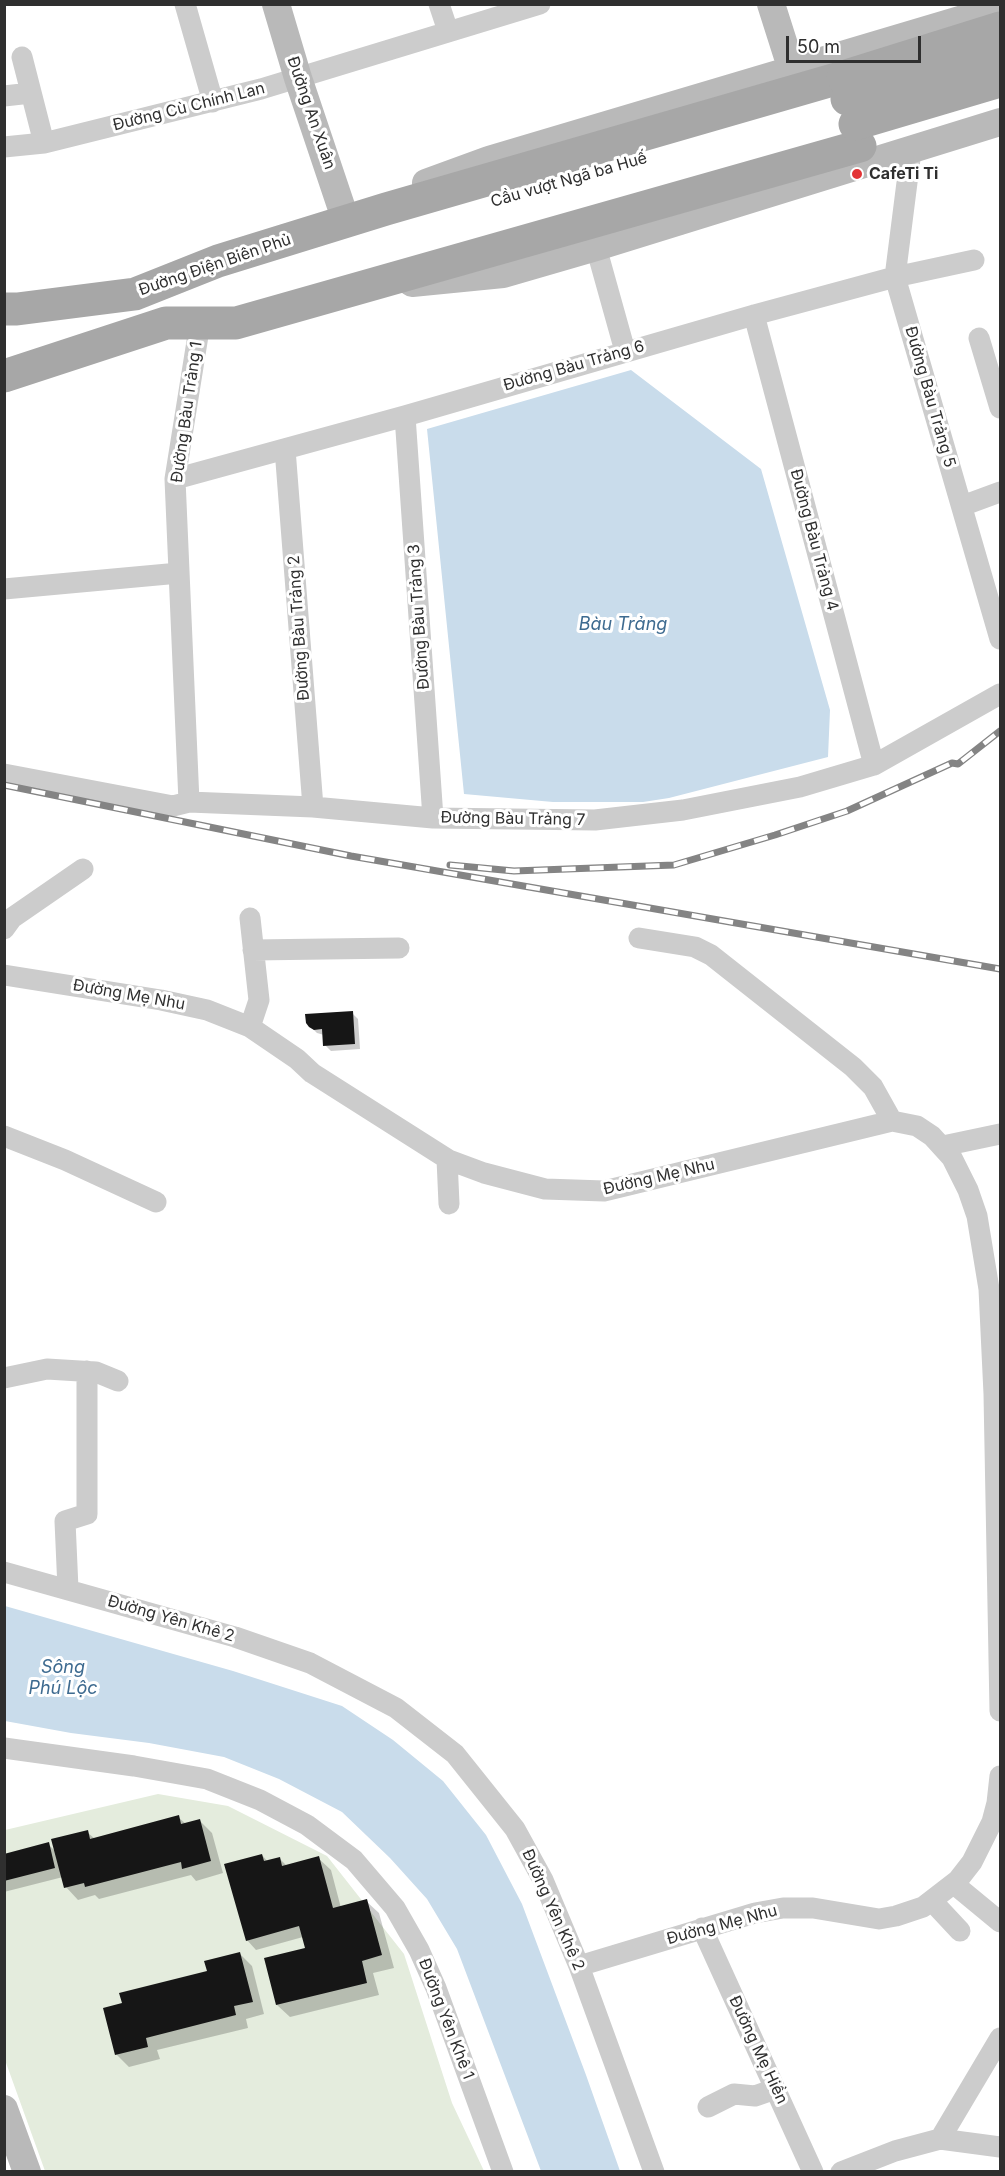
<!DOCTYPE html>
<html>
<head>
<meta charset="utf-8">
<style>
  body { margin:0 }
  #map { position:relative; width:1005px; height:2176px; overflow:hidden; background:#fff; font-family:Inter,sans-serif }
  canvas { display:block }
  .frame { position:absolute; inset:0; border:6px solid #2f2f2f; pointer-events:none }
  .scale { position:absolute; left:786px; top:36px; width:135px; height:27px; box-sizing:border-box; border:3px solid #2f2f2f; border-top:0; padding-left:8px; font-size:18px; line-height:21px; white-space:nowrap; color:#2f2f2f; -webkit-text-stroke:4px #fff; paint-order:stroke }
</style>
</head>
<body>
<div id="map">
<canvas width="1005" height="2176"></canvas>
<div class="frame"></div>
<div class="scale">50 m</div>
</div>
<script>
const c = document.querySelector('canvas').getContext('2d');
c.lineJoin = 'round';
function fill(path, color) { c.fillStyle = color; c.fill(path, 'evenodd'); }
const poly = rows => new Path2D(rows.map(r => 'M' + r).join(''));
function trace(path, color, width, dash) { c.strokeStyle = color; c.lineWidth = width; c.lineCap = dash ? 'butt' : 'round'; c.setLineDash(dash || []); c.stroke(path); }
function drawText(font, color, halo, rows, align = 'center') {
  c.font = font + ' Inter,sans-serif'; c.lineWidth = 6; c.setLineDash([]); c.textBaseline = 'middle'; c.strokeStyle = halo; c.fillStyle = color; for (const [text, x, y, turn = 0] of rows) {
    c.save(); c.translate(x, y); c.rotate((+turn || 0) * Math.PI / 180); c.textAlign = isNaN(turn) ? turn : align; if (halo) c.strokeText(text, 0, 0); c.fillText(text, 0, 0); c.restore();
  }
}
fill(poly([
  [158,1794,228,1806,327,1856,404,1954,452,2103,484,2171,45,2171,5,2060,5,1830]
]), '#e4ecdd');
fill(poly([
  [631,370,761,469,830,710,828,757,669,798,643,802,553,802,464,794,427,429],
  [5,1606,233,1671,342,1706,393,1740,443,1781,486,1835,522,1904,586,2075,620,2171,541,2171,457,1949,427,1899,390,1858,342,1812,279,1779,224,1757,149,1743,71,1733,5,1721]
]), '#c9dceb');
fill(poly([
  [352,1013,358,1019,360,1049,331,1051,325,1045,324,1035,317,1033,310,1026],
  [178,1817,186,1824,200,1821,212,1833,223,1873,196,1881,191,1875,99,1899,95,1895,78,1900,66,1887,63,1877,4,1892,4,1856,48,1844,56,1852,87,1832,95,1839],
  [262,1855,268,1862,280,1859,287,1866,318,1858,331,1870,341,1908,366,1901,379,1913,394,1968,373,1973,379,1995,290,2017,277,2005,265,1959,307,1949,303,1937,256,1950,247,1940],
  [239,1953,252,1966,264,2014,246,2019,248,2028,157,2050,160,2059,129,2067,116,2054,123,2004,209,1972]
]), '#0003');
fill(poly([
  [353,1011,355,1044,323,1046,322,1029,314,1030,309,1027,306,1023,305,1014],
  [179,1815,181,1824,200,1819,211,1861,182,1869,181,1862,85,1887,84,1883,64,1888,51,1839,88,1830,90,1839],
  [49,1842,55,1868,4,1881,4,1854],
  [262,1854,264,1861,280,1857,282,1866,319,1856,333,1908,367,1899,382,1955,362,1961,367,1983,276,2005,264,1958,305,1948,299,1926,246,1941,224,1864],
  [240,1952,253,2002,234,2006,236,2015,146,2038,148,2047,115,2055,103,2008,122,2003,119,1993,207,1971,204,1961]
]), '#161616');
trace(poly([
  [185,4,213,102],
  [439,4,448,31],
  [22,57,44,143],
  [4,96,31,93],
  [4,147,44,143,261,89,540,4],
  [911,151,895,277,1000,639],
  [596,247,625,351],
  [754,315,874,765],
  [979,338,1000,408],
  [405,416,433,818],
  [285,449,313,807],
  [175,479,405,416,754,315,895,277,974,260],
  [962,506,1000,492],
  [4,589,179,573],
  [4,774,173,806,189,802,313,807,433,818,595,820,683,810,800,787,874,765,1000,694],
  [189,802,175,479,200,323],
  [250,918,259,1000,250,1027],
  [4,929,12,918,83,869],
  [639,938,695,947,711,955,853,1067,873,1087,892,1121],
  [253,950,399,948],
  [4,975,161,1000,207,1010,250,1027,297,1059,312,1073,449,1160,484,1173,545,1189,604,1191,892,1121,917,1126,932,1136,952,1158,968,1190,977,1216,989,1289,994,1394,1000,1711],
  [4,1136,65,1160,156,1202],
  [943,1146,1000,1134],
  [447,1159,449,1204],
  [4,1378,47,1369,96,1372,118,1381],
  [4,1572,235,1637,310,1663,396,1708,455,1754,515,1829,543,1880,579,1966,654,2172],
  [68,1589,65,1521,87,1514,87,1371],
  [4,1748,134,1766,207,1779,260,1800,307,1825,354,1860,395,1908,419,1950,436,1988,503,2172],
  [954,1884,1000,1922],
  [932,1901,960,1931],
  [702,1928,813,2172],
  [579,1966,755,1913,783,1908,813,1908,879,1919,896,1916,923,1907,958,1880,972,1862,992,1822,997,1803,1000,1776],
  [708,2107,734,2094,755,2096,775,2089],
  [940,2139,1000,2038],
  [841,2172,895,2151,940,2139,1000,2147]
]), '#ccc', 21);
trace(poly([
  [276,4,298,78,346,221],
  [771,4,792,70],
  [426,183,489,160,1000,8],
  [412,283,503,274,596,247,1000,122],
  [4,2109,27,2172]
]), '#b9b9b9', 28);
trace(poly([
  [4,309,17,309,135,294,218,261,386,209,843,77],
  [4,376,166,323,236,323,860,146]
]), '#a7a7a7', 33);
const rail = poly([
  [4,785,351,856,1000,969],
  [450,865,514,871,674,865,775,835,847,811,952,763,958,764,1000,731]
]);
trace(rail, '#848484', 7);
trace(rail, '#fff', 4.5, [14]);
trace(poly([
  [843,77,1000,28],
  [847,99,1000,55],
  [855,124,1000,81]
]), '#a7a7a7', 33);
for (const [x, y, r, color] of [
  [857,174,6,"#e33436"]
]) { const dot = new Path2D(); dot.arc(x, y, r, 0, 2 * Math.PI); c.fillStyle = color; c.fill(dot); trace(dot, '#fff', 2); }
drawText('16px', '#2f2f2f', '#fff', [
  ["Đường Cù Chính Lan",189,107,-14],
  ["Đường An Xuân",311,113,71],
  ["Cầu vượt Ngã ba Huế",569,180,-16],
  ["Đường Điện Biên Phủ",215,265,-19],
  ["Đường Bàu Trảng 6",574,366,-16],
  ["Đường Bàu Trảng 5",930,397,74],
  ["Đường Bàu Trảng 1",187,412,-82],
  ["Đường Bàu Trảng 4",814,540,75],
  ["Đường Bàu Trảng 3",419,617,-94],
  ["Đường Bàu Trảng 2",299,628,-94],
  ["Đường Bàu Trảng 7",513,819,1],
  ["Đường Mẹ Nhu",129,995,10],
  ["Đường Mẹ Nhu",659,1177,-13],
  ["Đường Yên Khê 2",171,1619,16],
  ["Đường Yên Khê 2",553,1910,66],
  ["Đường Mẹ Nhu",722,1925,-15],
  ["Đường Yên Khê 1",446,2019,69],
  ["Đường Mẹ Hiền",758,2050,65]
]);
drawText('bold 16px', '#2f2f2f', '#fff', [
  ["CafeTi Ti",869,174]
], 'left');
drawText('italic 18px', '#3e6b90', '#fff', [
  ["Bàu Trảng",623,625],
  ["Sông",63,1668],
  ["Phú Lộc",63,1689]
]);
</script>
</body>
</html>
